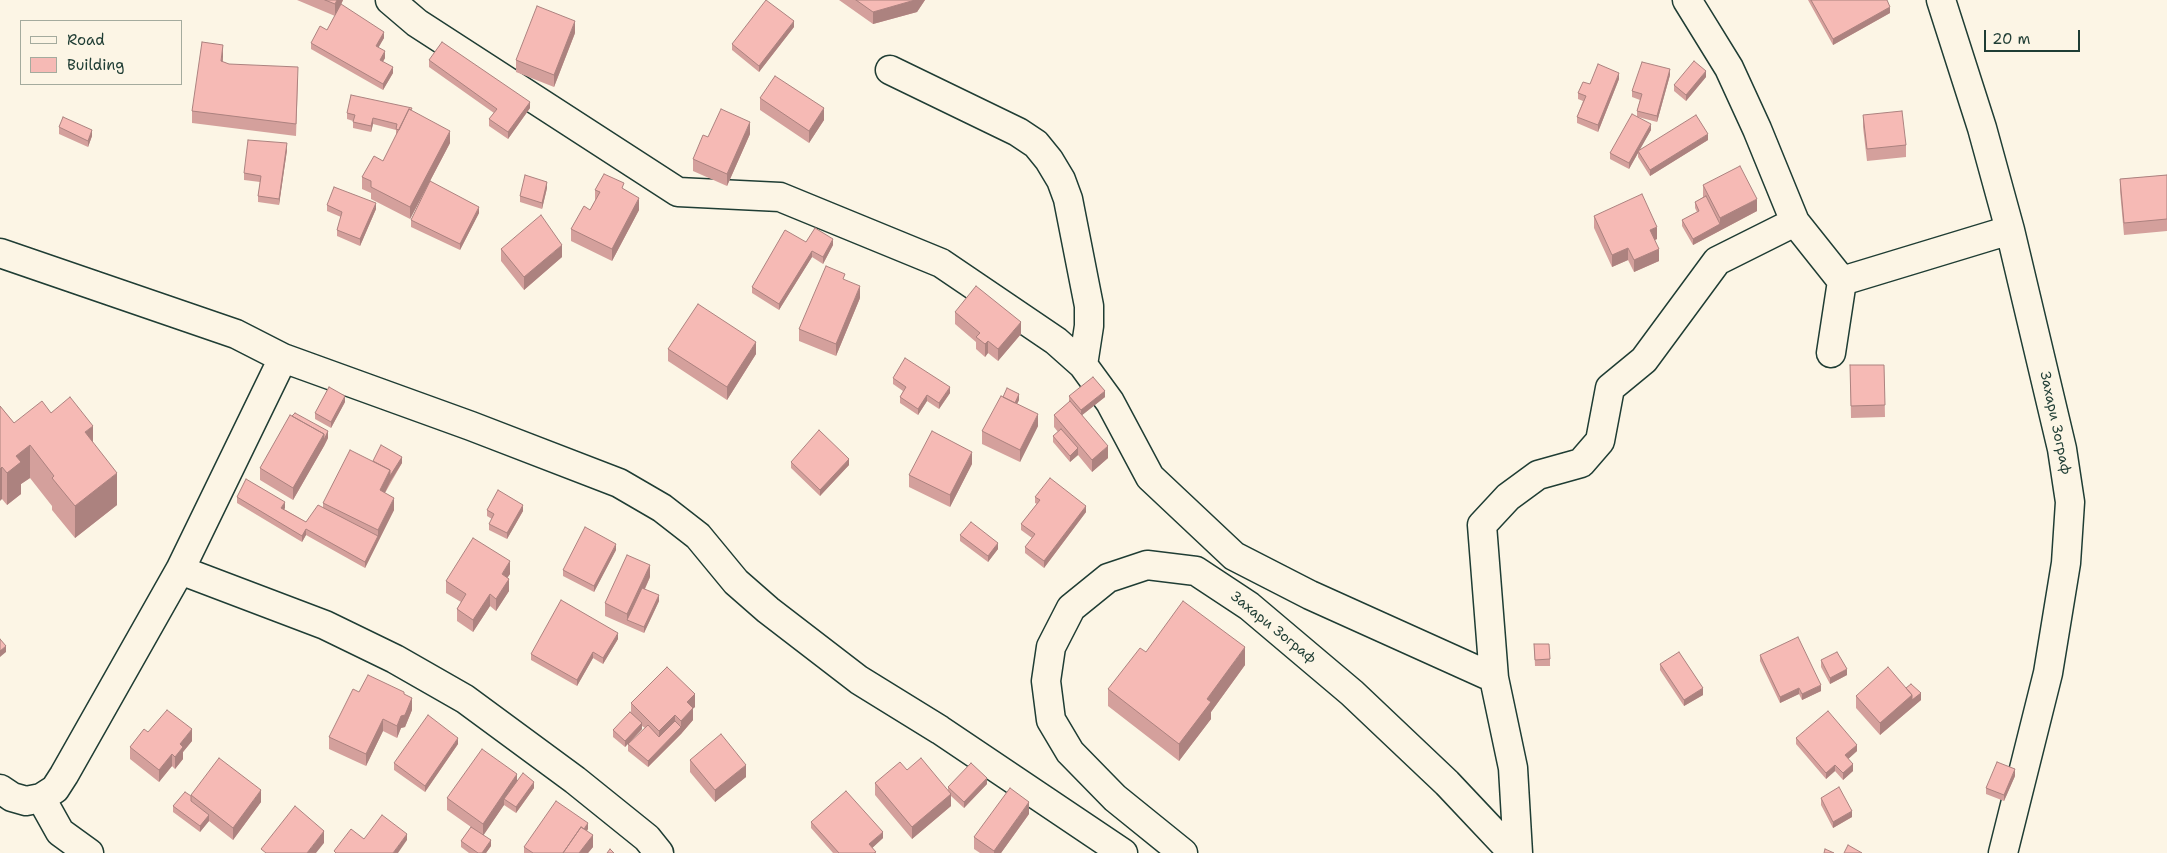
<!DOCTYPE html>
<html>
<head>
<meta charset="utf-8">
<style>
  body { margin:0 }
  #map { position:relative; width:2167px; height:853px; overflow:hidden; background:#fcf5e5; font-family:"Shantell Sans",sans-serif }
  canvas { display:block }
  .legend { position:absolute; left:20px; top:20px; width:162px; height:65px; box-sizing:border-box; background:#fcf5e5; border:1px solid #a4ab9e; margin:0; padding:6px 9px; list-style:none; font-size:15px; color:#1f3d34 }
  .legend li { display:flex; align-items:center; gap:10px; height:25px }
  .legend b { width:25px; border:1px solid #a4ab9e }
  .scale { position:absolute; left:1984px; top:30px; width:96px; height:22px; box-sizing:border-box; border:2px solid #1f3d34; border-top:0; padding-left:6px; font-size:15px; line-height:18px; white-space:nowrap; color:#1f3d34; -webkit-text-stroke:4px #fcf5e5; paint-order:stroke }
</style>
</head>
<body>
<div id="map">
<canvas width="2167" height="853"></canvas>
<ul class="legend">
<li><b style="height:6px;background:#fcf5e5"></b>Road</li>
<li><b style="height:14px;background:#f6bab5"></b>Building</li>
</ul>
<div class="scale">20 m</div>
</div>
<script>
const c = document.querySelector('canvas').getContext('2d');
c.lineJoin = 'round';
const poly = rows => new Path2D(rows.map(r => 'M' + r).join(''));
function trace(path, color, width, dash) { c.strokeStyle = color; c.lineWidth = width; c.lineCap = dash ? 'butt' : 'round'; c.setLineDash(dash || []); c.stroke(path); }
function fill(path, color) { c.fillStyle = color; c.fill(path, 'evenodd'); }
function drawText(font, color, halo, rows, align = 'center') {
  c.font = font + ' "Shantell Sans",sans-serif'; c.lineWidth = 4; c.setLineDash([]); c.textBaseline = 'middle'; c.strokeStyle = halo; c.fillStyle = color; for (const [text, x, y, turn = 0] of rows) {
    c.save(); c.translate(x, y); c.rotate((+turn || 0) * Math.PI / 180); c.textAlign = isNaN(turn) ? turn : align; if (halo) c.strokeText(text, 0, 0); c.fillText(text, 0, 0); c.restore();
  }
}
const minor = poly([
  [390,0,417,23,678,192,780,197,941,263,1056,341,1083,365,1110,402,1150,477,1234,556,1310,595,1494,678,1513,768,1518,853],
  [1687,0,1729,68,1757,129,1795,222,1842,281,1831,353],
  [1941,0,1982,128,2010,230,2062,449,2070,502,2066,563,2048,673,2003,853],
  [890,70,1018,132,1036,144,1049,160,1061,180,1068,199,1089,306,1089,326,1083,365],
  [0,253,236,334,283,358,471,426,619,483,662,508,698,536,736,582,768,610,859,680,940,730,1123,853],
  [1842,281,2010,230],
  [180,570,325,625,395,659,465,699,575,780,647,838,659,853],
  [1494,678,1482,525,1508,497,1538,475,1581,463,1600,441,1610,388,1644,360,1717,261,1795,222],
  [0,789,12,797,26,801,41,798,55,789,64,775,180,570,283,358],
  [41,798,60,832,89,853],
  [1183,853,1115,798,1070,752,1051,720,1046,681,1051,647,1071,608,1108,578,1147,565,1196,571,1249,606,1352,693,1447,783,1513,853]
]);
trace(minor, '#1f3d34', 31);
trace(minor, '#fcf5e5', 28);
fill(poly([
  [297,0,343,0,339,9,384,38,378,47,385,58,383,62,393,73,383,90,311,49,311,43,327,30,335,16],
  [839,0,925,0,917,12,873,24],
  [1808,0,1887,0,1890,13,1833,45],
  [794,27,759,72,732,50,732,44],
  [575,33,554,87,516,72,516,60],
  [223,57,223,62,229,64,298,79,296,136,192,123,192,111],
  [429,60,530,108,508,139,489,126,489,119,494,113,429,67],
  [1670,75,1657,122,1638,117,1651,130,1639,150,1708,140,1650,176,1638,157,1638,153,1629,169,1610,159,1610,153,1637,117,1637,111,1640,100,1632,97,1632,91],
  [1706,77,1686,101,1674,91,1674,85],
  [1619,79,1598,132,1577,123,1577,117,1583,101,1578,99,1578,93,1590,84],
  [760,98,824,120,809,143,760,110],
  [412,111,450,143,430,181,479,213,460,250,411,227,411,220,430,182,410,219,371,199,371,193,362,189,362,177,383,161,396,136,396,130,373,124,371,132,353,128,353,121,347,119,347,113],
  [1863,115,1906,145,1906,157,1867,161,1863,127],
  [59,127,92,136,88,147,59,134],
  [750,134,727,186,693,171,693,159,708,137],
  [287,150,279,205,258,202,258,196,260,182,244,180,244,173],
  [2167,175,2167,231,2124,235,2120,191,2120,179],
  [1703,185,1757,211,1693,245,1682,226,1682,220,1697,212,1695,208,1695,202,1703,197],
  [547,188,542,209,520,202,520,196],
  [624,189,639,210,612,261,571,241,571,229,590,210,595,201,595,190],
  [327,205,376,209,360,246,337,236,337,230,341,217,327,211],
  [1594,216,1657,239,1655,240,1659,261,1634,272,1628,260,1612,267,1594,228],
  [806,242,833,245,823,264,812,257,779,310,752,293,752,287],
  [501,249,562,257,524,290,501,261],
  [860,298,836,356,799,341,799,329],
  [955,312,1021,334,998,361,988,353,985,357,976,349,976,342,955,324],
  [668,349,756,354,727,400,668,361],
  [1850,365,1884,365,1885,417,1851,418],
  [893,378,950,393,939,409,927,401,918,415,900,403,900,397,903,391,893,384],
  [1069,396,1105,397,1082,415,1108,458,1092,472,1078,455,1070,462,1053,442,1053,436,1058,432,1054,427,1054,415,1069,402],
  [1003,397,1019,400,1017,404,1038,426,1020,462,982,444,982,431],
  [345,402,331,428,315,419,315,413],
  [0,406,14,423,51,413,93,443,117,505,75,538,52,510,52,506,30,478,21,484,21,494,7,505,2,499],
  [328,438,324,446,293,500,260,480,260,468],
  [373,461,402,463,385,493,394,510,365,568,306,535,302,542,237,503,237,497,285,508,284,509,306,522,323,508,323,503],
  [791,462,849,465,820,496,791,468],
  [972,464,950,507,909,487,909,475],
  [1035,497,1086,512,1044,568,1025,553,1025,547,1032,538,1021,530,1021,524,1037,504,1035,503],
  [487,510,523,511,507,539,489,530,489,524,492,519,487,516],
  [960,535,998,549,988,562,960,541],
  [616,550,594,592,563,576,563,570],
  [510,574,507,577,509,591,496,611,490,606,473,632,457,621,457,609,461,602,446,593,446,581],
  [650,577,645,589,659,601,644,633,605,616,605,603],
  [618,639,603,664,593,658,577,686,531,660,531,654],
  [1534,644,1550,659,1550,666,1535,666],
  [1146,652,1245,665,1211,712,1211,719,1179,761,1108,706,1108,689],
  [1760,655,1821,691,1802,700,1799,694,1780,703,1760,661],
  [1821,660,1847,675,1830,684,1821,667],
  [1660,664,1703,695,1684,706,1660,670],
  [1906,688,1921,700,1880,735,1856,708,1856,696],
  [359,692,404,694,412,710,405,727,401,728,397,738,383,731,366,766,329,749,329,737],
  [631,703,695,707,693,708,693,720,681,734,648,767,628,751,628,744,645,728,642,726,642,729,625,747,613,737,613,730,631,714],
  [148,732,192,741,183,752,183,759,175,769,172,766,159,782,130,759,130,747],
  [1796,738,1857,751,1848,759,1853,771,1843,780,1835,771,1826,779,1796,744],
  [458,744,425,792,394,770,394,763],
  [690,760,746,777,715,802,690,772],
  [907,770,948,790,948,787,987,784,964,808,951,796,951,806,912,839,875,795,875,783],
  [2015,776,2004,801,1986,794,1986,788],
  [517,780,534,788,516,813,504,805,483,835,491,846,486,853,469,853,461,847,461,841,471,827,447,810,447,798],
  [191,795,261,802,233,840,209,821,200,832,173,812,173,806,191,796],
  [1821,798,1852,817,1833,828,1821,805],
  [1029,814,1001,853,980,853,974,849,974,837],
  [811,822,883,838,872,848,876,853,833,853,811,828],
  [588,829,587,831,593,847,588,853,524,853,524,847]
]), '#d4a09c');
fill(poly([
  [337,0,343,0,335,17,335,4],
  [915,0,925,0,917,12,873,24,873,12],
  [1890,7,1890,13,1833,45,1833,39],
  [575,21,575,33,554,87,554,75],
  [794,21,794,27,759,72,759,66],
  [384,32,384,38,376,52,376,46],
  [223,45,223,57,221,73,221,61],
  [385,51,385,58,380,66,380,60],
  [393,67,393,73,383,90,383,84],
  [1670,69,1670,75,1657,122,1657,116],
  [1706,71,1706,77,1686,101,1686,95],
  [1619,73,1619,79,1598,132,1598,125],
  [530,102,530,108,508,139,508,132],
  [824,108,824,120,809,143,809,131],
  [373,118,373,124,371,132,371,126],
  [750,122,750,134,727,186,727,174],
  [1651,124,1651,130,1629,169,1629,163],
  [92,130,92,136,88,147,88,141],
  [450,131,450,143,410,219,410,207],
  [1708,134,1708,140,1650,176,1650,170],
  [287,143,287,150,279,205,279,199],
  [547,182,547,188,542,209,542,203],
  [639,198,639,210,612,261,612,249],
  [1757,199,1757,211,1693,245,1693,239,1720,224,1720,218],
  [376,203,376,209,360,246,360,239],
  [479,207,479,213,460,250,460,244],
  [1657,227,1657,239,1650,242,1650,230],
  [833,239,833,245,823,264,823,257],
  [562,245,562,257,524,290,524,277],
  [1628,248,1628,260,1612,267,1612,255],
  [1659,249,1659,261,1634,272,1634,260],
  [812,251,812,257,779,310,779,304],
  [860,286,860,298,836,356,836,344],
  [1021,322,1021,334,998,361,998,349],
  [988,341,988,353,985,357,985,344],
  [756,342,756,354,727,400,727,387],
  [950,387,950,393,939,409,939,403],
  [1105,391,1105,397,1081,416,1081,410],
  [1019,394,1019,400,1012,414,1012,407],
  [927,395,927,401,918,415,918,409],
  [345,396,345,402,331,428,331,422],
  [1038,414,1038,426,1020,462,1020,450],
  [93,426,93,458,85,432],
  [328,431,328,438,324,446,293,500,293,488,324,434],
  [30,445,30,478,21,484,21,494,7,505,7,473,16,456],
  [1108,446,1108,458,1092,472,1092,460],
  [1078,448,1078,455,1070,462,1070,456],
  [972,452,972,464,950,507,950,495],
  [402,457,402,463,390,482,380,503,380,490,390,470],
  [849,459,849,465,820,496,820,490],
  [2,467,2,499,0,501,0,469],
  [117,473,117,505,75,538,75,506],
  [394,498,394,510,365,568,365,562,378,536,378,530],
  [285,502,285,508,281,514,281,508],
  [523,505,523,511,507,539,507,533],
  [1086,506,1086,512,1044,568,1044,561],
  [306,529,306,535,302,542,302,536],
  [998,543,998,549,988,562,988,556],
  [616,544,616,550,594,592,594,586],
  [510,561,510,574,502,586,502,574],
  [650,565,650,577,630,621,627,620,627,614],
  [509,579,509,591,496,611,496,599],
  [490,594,490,606,473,632,473,620],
  [659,595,659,601,644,633,644,627],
  [618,633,618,639,603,664,603,658],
  [6,646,6,652,0,657,0,651],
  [1245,647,1245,665,1211,712,1211,719,1179,761,1179,744,1207,699],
  [593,652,593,658,577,686,577,680],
  [1847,669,1847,675,1830,684,1830,678],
  [1821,685,1821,691,1802,700,1802,694],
  [1703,688,1703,695,1684,706,1684,700],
  [1799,688,1799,694,1780,703,1780,697],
  [1921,693,1921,700,1880,735,1880,723,1912,695],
  [695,694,695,707,687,714,687,702],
  [412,698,412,710,405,727,401,728,397,738,397,726,401,716],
  [693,708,693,720,681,734,648,767,648,761,681,727,681,721],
  [675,715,675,727,659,743,659,731],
  [383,719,383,731,366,766,366,754],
  [642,723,642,729,625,747,625,741],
  [192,729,192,741,183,752,183,759,175,769,175,757,180,744],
  [458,738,458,744,425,792,425,786],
  [1857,745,1857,751,1845,762,1845,755],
  [172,754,172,766,159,782,159,770],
  [1853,764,1853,771,1843,780,1843,773],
  [746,765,746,777,715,802,715,790],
  [1835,765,1835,771,1826,779,1826,773],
  [2015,769,2015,776,2004,801,2004,795],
  [517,774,517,786,504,799,504,805,483,836,483,824],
  [987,778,987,784,964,808,964,802],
  [534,782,534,788,516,813,516,807],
  [261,790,261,802,233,840,233,828],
  [951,794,951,806,912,839,912,827],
  [1029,802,1029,814,1001,853,994,853,994,851],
  [1852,811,1852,817,1833,828,1833,822],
  [209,815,209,821,200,832,200,826],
  [588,823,588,829,571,853,567,853],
  [324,831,324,843,316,853,307,853],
  [883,832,883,838,869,851,869,844],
  [407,834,407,840,398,853,393,853],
  [593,835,593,847,588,853,579,853],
  [491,840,491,846,486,853,482,853]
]), '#ac827f');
const building = poly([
  [325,0,337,0,335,4,325,0],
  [766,0,794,21,759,66,732,44,766,0],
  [856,0,915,0,873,12,856,0],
  [1811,0,1887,0,1890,7,1833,39,1811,0],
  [341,4,384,32,376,46,385,51,380,60,393,67,383,84,311,43,320,26,327,30,341,4],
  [537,6,575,21,554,75,516,60,537,6],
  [202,42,223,45,221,61,229,64,298,67,296,124,192,111,202,42],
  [442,42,530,102,508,132,489,119,497,109,429,60,442,42],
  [1694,61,1706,71,1686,95,1674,85,1694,61],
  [1642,62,1670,69,1657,116,1637,111,1642,94,1632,91,1642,62],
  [1598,64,1619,73,1598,125,1577,117,1586,96,1578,93,1583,82,1590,84,1598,64],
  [775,76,824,108,809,131,760,98,775,76],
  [351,95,412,108,411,110,409,109,399,130,396,129,397,124,373,118,371,126,353,122,355,115,347,113,351,95],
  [409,109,450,131,410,207,371,187,371,181,362,177,374,156,383,161,409,109],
  [721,109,750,122,727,174,693,159,703,135,708,137,721,109],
  [1902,111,1906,145,1867,149,1863,115,1902,111],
  [1632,114,1651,124,1629,163,1610,153,1632,114],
  [1696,115,1708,134,1650,170,1638,151,1696,115],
  [63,117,92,130,88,141,59,127,63,117],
  [248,140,287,143,279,199,258,196,261,176,244,173,248,140],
  [1740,166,1757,199,1720,218,1703,185,1740,166],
  [604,174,624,183,622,188,639,198,612,249,571,229,584,206,590,210,600,192,595,190,604,174],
  [525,175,547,182,542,203,520,196,525,175],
  [2167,175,2167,219,2124,223,2120,179,2167,175],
  [430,181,479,207,460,244,411,220,430,181],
  [334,187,376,203,360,239,337,230,342,212,327,205,334,187],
  [1642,194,1657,227,1650,230,1659,249,1634,260,1628,248,1612,255,1594,216,1642,194],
  [1706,196,1720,224,1693,239,1682,220,1699,211,1695,202,1706,196],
  [541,215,562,245,524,277,501,249,541,215],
  [815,228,833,239,823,257,812,251,779,304,752,287,785,230,806,242,815,228],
  [826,266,845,274,843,279,860,286,836,344,799,329,826,266],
  [976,286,1021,322,998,349,988,341,985,344,976,337,980,333,955,312,976,286],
  [698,304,756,342,727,387,668,349,698,304],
  [905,358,950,387,939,403,927,395,918,409,900,397,906,387,893,378,905,358],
  [1850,365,1884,365,1885,405,1851,406,1850,365],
  [1093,377,1105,391,1081,410,1069,396,1093,377],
  [329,387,345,396,331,422,315,413,329,387],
  [1007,388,1019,394,1015,403,1003,397,1007,388],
  [1001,396,1038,414,1020,450,982,431,1001,396],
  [70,397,93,426,85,432,117,473,75,506,52,478,54,476,30,445,16,456,21,462,7,473,2,467,0,469,0,406,14,423,42,401,51,413,70,397],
  [1070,401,1108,446,1092,460,1054,415,1070,401],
  [295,413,328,431,324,440,324,434,292,416,295,413],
  [290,415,324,434,293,488,260,468,290,415],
  [1061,429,1078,448,1070,456,1053,436,1061,429],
  [819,430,849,459,820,490,791,462,819,430],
  [932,431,972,452,950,495,909,475,932,431],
  [381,445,402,457,390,476,390,470,373,461,381,445],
  [350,450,390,470,380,490,394,498,378,530,323,503,350,450],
  [1050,478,1086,506,1044,561,1025,547,1035,534,1021,524,1040,500,1035,497,1050,478],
  [246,479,285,502,281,508,306,522,318,505,378,536,365,562,306,529,302,536,237,497,246,479],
  [498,490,523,505,507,533,489,524,494,514,487,510,498,490],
  [971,522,998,543,988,556,960,535,971,522],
  [585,527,616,544,594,586,563,570,585,527],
  [473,538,510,561,502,574,509,579,496,599,490,594,473,620,457,609,466,594,446,581,473,538],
  [627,555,650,565,627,614,605,603,627,555],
  [642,588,659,595,644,627,627,620,642,588],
  [561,600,618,633,603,658,593,652,577,680,531,654,561,600],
  [1183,601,1245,647,1207,699,1211,702,1179,744,1108,689,1140,648,1146,652,1183,601],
  [1798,637,1821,685,1802,694,1799,688,1780,697,1760,655,1798,637],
  [0,639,6,646,0,651,0,639],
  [1534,644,1549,644,1550,659,1535,660,1534,644],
  [1679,652,1703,688,1684,700,1660,664,1679,652],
  [1837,652,1847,669,1830,678,1821,660,1837,652],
  [667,667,695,694,687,702,693,708,681,721,675,715,659,731,631,703,667,667],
  [1888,667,1912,695,1880,723,1856,696,1888,667],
  [368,675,404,692,404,694,412,698,405,715,401,716,397,726,383,719,366,754,329,737,353,689,359,692,368,675],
  [1911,684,1921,693,1912,700,1912,695,1906,688,1911,684],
  [167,710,192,729,180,744,183,747,175,757,172,754,159,770,130,747,144,729,148,732,167,710],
  [1828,711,1857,745,1845,755,1853,764,1843,773,1835,765,1826,773,1796,738,1828,711],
  [630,712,642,723,625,741,613,730,630,712],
  [428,715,458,738,425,786,394,763,428,715],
  [675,721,681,727,648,761,628,744,648,725,659,737,675,721],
  [721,734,746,765,715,790,690,760,721,734],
  [482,749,517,774,483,824,447,798,482,749],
  [219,758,261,790,233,828,191,795,219,758],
  [921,758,951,794,912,827,875,783,900,762,907,770,921,758],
  [1997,762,2015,769,2004,795,1986,788,1997,762],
  [971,763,987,778,964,802,948,787,971,763],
  [523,773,534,782,516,807,504,799,523,773],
  [1839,787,1852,811,1833,822,1821,798,1839,787],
  [1010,788,1029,802,994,851,974,837,1010,788],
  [846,791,883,832,869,844,876,852,874,853,839,853,811,822,846,791],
  [185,792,191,796,191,801,209,815,200,826,173,806,185,792],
  [556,801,588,823,584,829,581,827,563,853,533,853,524,847,556,801],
  [295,806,324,831,307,853,266,853,261,849,295,806],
  [382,815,407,834,393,853,336,853,334,851,351,829,364,839,382,815],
  [471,827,491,840,482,853,478,853,461,841,471,827],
  [581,827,593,835,579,853,563,853,581,827],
  [1848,845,1862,853,1844,853,1848,845],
  [610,849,614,853,607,853,610,849],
  [1825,849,1834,853,1824,853,1825,849]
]);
fill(building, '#f6bab5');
trace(building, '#ac827f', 1);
drawText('14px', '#1f3d34', '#fcf5e5', [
  ["Захари Зограф",2055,423,78],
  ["Захари Зограф",1273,628,39]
]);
</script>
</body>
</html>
